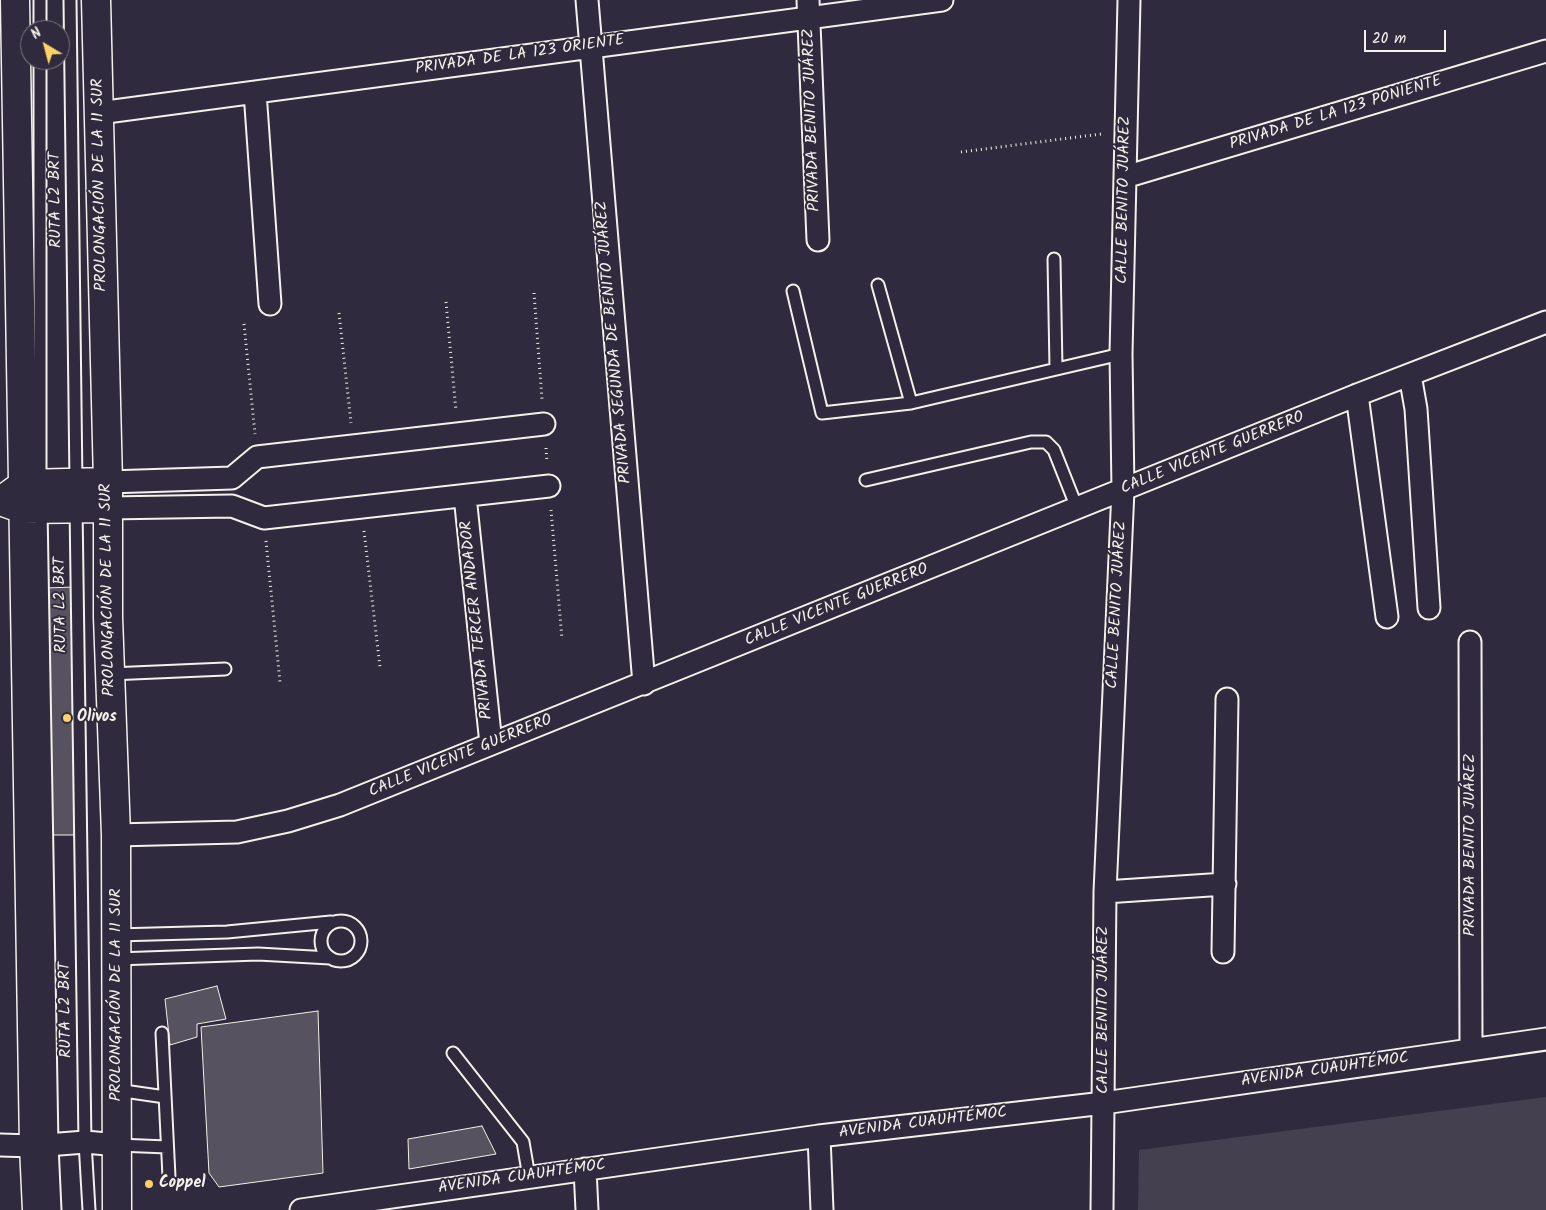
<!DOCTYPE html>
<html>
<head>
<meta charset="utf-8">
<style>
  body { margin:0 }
  #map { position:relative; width:1546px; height:1210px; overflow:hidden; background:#2f2a3d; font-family:Kalam,sans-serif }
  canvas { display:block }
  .north { position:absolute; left:20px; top:20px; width:50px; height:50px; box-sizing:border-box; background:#2f2a3d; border:1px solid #7e7a81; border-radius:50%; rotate:323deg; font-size:14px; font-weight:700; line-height:20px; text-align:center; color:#f4f1e8 }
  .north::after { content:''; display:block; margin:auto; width:18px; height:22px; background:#ffd166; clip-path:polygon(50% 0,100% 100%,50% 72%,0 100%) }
  .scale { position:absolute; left:1364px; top:30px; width:82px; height:22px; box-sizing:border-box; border:2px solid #f4f1e8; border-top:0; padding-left:6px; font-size:15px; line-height:18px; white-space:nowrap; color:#f4f1e8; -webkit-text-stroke:4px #2f2a3d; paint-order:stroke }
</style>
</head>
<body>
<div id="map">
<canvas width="1546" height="1210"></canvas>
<div class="north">N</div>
<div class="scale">20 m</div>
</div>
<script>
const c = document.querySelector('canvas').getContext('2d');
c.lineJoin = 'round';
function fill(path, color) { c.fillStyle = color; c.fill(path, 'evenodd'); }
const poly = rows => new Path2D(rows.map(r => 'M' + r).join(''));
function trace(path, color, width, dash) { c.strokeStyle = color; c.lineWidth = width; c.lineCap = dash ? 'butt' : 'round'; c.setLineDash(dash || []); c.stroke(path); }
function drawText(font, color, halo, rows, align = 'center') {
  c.font = font + ' Kalam,sans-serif'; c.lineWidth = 4; c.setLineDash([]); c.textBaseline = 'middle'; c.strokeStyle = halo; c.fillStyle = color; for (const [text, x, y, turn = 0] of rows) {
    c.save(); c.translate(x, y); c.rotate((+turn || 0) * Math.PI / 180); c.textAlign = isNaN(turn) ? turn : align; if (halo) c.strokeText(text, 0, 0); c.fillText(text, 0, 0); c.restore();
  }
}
fill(poly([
  [1546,1097,1546,1210,1138,1210,1139,1150]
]), '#454050');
const building = poly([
  [74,587,80,835,51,835,45,588,74,587],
  [217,986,226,1019,197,1024,197,1037,170,1045,165,999,217,986],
  [318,1011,323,1173,219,1187,209,1173,201,1027,318,1011],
  [482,1126,496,1154,409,1169,408,1139,482,1126]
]);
fill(building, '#56525f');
trace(building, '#f4f1e8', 1);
const lane = poly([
  [40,0,40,30],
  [70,0,76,483],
  [40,60,40,483],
  [1054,259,1056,368],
  [878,285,911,403],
  [793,291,822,413,911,403,1121,354],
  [866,480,1031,442,1046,442,1054,450,1077,508],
  [76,507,85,1142,89,1210],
  [41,509,52,1145,55,1210],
  [110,674,225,669],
  '321 941a20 20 0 1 1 40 0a20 20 0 1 1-40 0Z',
  [116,935,227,932,331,922],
  [117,959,258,954,330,958],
  [162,1033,169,1177],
  [453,1053,523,1142,529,1177],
  [117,1090,165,1097],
  [118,1145,167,1147]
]);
const street = poly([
  [587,0,644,684],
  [808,0,818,240],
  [255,92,270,304],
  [99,113,942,0],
  [1125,177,1546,51],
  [1410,375,1416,409,1429,608],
  [1357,395,1387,617],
  [108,482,232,478,257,457,544,424],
  [465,496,491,744],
  [108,508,232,506,264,518,549,486],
  [1470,642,1471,1049],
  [116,835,237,832,288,821,340,805,1357,395,1546,322],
  [1105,892,1225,884],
  [1223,952,1227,699],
  [819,1136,822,1210],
  [0,1145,34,1146,85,1142,118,1145],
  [585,1169,587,1210],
  [301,1210,819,1136,1104,1103,1546,1039],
  [1102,1210,1105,892,1123,490,1121,354,1129,0]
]);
const secondary = poly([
  [15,0,34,1146,37,1210],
  [96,0,108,482,108,617,116,835,117,1210],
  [1,501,24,484,108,482],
  [6,503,23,509,108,508]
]);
trace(lane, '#f4f1e8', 15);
trace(street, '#f4f1e8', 25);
trace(secondary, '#f4f1e8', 31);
trace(poly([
  [961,152,1101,134],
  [534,293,542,399],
  [446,302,456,411],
  [339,313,351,423],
  [244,324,255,434],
  [546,448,547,462],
  [551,510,562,639],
  [364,531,380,667],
  [266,541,280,682]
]), '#f4f1e8', 3, [1, 4]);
trace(lane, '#2f2a3d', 11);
trace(street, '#2f2a3d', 21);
trace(secondary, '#2f2a3d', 28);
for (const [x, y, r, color] of [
  [67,718,5,"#ffd166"],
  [149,1184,5,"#ffd166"]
]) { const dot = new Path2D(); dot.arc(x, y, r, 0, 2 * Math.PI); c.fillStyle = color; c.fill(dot); trace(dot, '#2f2a3d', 2); }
drawText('16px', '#f4f1e8', '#2f2a3d', [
  ["PRIVADA DE LA 123 ORIENTE",520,56,-8],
  ["PRIVADA DE LA 123 PONIENTE",1336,114,-17],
  ["PRIVADA BENITO JUÁREZ",813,120,-92],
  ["PROLONGACIÓN DE LA 11 SUR",101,185,-91],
  ["RUTA L2 BRT",57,200,-91],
  ["CALLE BENITO JUÁREZ",1125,200,-89],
  ["PRIVADA SEGUNDA DE BENITO JUÁREZ",615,342,-95],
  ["CALLE VICENTE GUERRERO",1213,454,-22],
  ["PROLONGACIÓN DE LA 11 SUR",109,590,-91],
  ["RUTA L2 BRT",62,605,-91],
  ["CALLE BENITO JUÁREZ",1118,605,-87],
  ["CALLE VICENTE GUERRERO",837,606,-22],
  ["PRIVADA TERCER ANDADOR",478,620,-96],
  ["CALLE VICENTE GUERRERO",461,757,-22],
  ["PRIVADA BENITO JUÁREZ",1471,845,-90],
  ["PROLONGACIÓN DE LA 11 SUR",117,995,-90],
  ["RUTA L2 BRT",67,1010,-91],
  ["CALLE BENITO JUÁREZ",1104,1010,-90],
  ["AVENIDA CUAUHTÉMOC",1325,1071,-8],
  ["AVENIDA CUAUHTÉMOC",923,1124,-7],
  ["AVENIDA CUAUHTÉMOC",522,1178,-8]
]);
drawText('bold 16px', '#f4f1e8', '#2f2a3d', [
  ["Olivos",77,718],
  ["Coppel",159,1184]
], 'left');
</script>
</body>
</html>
